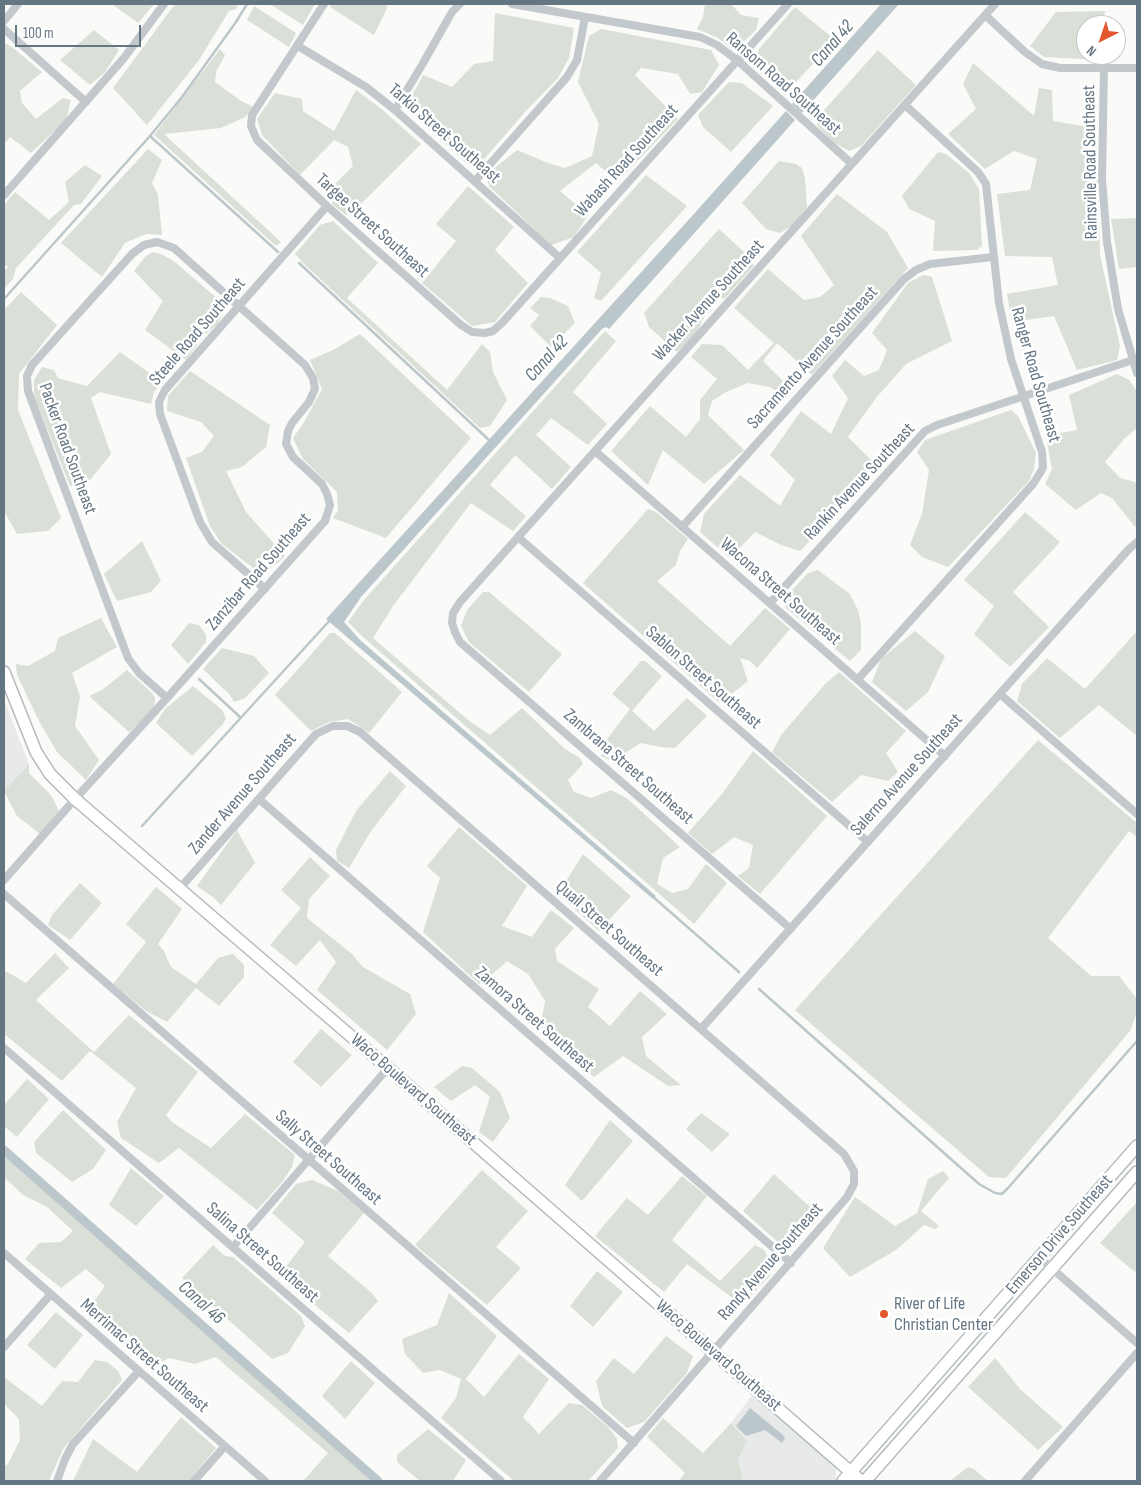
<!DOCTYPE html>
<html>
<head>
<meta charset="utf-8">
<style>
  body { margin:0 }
  #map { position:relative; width:1141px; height:1485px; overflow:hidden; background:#fafaf8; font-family:"Sofia Sans Condensed",sans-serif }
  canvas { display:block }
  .frame { position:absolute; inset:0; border:5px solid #657683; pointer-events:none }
  .north { position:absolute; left:1076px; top:15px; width:50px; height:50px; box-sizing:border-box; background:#fff; border:1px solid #c1c8cd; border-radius:50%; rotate:221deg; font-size:14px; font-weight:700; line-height:20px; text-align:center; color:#657683 }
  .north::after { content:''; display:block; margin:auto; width:18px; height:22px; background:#e4572e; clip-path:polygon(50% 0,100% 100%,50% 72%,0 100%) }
  .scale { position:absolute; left:15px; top:25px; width:126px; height:22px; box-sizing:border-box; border:2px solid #657683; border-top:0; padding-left:6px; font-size:15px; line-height:18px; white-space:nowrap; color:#657683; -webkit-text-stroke:4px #fff; paint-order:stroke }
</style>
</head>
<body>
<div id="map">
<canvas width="1141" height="1485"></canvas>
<div class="frame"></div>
<div class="north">N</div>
<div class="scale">100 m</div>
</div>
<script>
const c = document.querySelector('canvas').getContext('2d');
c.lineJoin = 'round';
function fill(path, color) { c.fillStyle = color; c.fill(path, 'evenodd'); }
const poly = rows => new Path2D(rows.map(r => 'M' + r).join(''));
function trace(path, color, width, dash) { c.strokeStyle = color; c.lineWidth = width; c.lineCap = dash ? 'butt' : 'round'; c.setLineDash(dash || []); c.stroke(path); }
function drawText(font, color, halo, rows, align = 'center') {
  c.font = font + ' "Sofia Sans Condensed",sans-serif'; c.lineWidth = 5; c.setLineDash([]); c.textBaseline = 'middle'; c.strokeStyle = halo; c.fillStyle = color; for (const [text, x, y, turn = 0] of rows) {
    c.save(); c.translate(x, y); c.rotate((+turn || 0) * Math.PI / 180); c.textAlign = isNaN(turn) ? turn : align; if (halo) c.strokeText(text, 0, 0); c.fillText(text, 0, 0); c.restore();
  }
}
fill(poly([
  [4,700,29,764,4,791],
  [753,1394,820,1452,836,1469,836,1481,743,1481,738,1460,747,1441,731,1423]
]), '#e8e9e9');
fill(poly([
  [112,4,154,4,138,23],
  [175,4,238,4,236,9,229,11,199,60,147,125,113,88],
  [270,4,315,4,303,25],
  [332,4,383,4,388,6,374,35,330,7],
  [705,4,731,4,741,15,759,18,756,30,734,51,718,38,697,29,703,17],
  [254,6,296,33,289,47,247,20],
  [795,7,835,40,786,93,760,71,754,65,759,49],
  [1105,11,1103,25,1086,25,1086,55,1100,55,1100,60,1044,57,1030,46,1056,12],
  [495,13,574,28,569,58,558,78,525,112,480,164,465,162,424,125,407,105,423,75,452,87,474,64,493,61],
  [601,29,711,50,719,65,702,92,690,94,678,74,641,68,635,75,678,119,617,182,596,163,560,191,588,215,574,237,551,245,489,186,486,175,517,150,548,163,565,168,592,156,599,124,578,82,589,36],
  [94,30,119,50,105,72,90,85,60,60],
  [4,43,12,47,42,72,20,91,22,103,36,119,63,98,71,100,66,120,31,153,10,137,4,144],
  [220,49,225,55,216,72,215,82,241,101,254,107,245,117,221,128,164,134,281,242,276,246,154,135],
  [878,50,916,85,861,146,849,151,833,142,817,125,817,118],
  [973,63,1034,116,1039,88,1052,90,1053,121,1096,128,1100,255,1120,346,1117,360,1077,370,1054,316,1012,322,1007,294,1058,285,1052,257,1005,256,997,194,1030,190,1037,159,1014,151,985,169,948,134,976,109,963,84],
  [729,82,742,83,773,106,731,152,703,127,698,115],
  [356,90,379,107,421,144,361,204,346,215,333,205,329,190,353,166,348,147,334,140,300,175,262,135,257,119,275,93,302,99,303,111,334,131],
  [148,149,162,160,152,183,158,195,162,235,146,234,125,243,102,277,61,243],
  [938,152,946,154,969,173,979,189,982,246,977,250,933,251,935,221,909,209,902,196],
  [779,161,796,164,802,168,805,178,807,207,795,224,780,233,766,229,742,203],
  [85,165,102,176,81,204,74,205,16,268,13,279,4,289,4,271,8,267,4,264,4,205,15,192,49,220,69,202,65,182],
  [646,175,687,206,601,301,594,298,601,273,577,252],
  [468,186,514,227,495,250,528,283,495,322,472,326,422,283,456,241,436,224],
  [837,194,887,232,908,268,812,375,777,343,763,361,790,388,782,396,770,387,748,383,726,392,712,401,708,415,744,450,704,484,663,450,648,485,611,451,650,406,686,437,700,419,700,400,717,379,691,357,702,344,722,345,748,370,774,343,734,308,768,269,804,300,820,297,834,285,801,236],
  [1137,218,1137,267,1119,269,1111,219],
  [333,221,378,263,347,298,447,390,482,344,490,352,493,372,507,400,490,426,480,428,303,263,295,254,320,225],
  [719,229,745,253,754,266,725,298,718,299,702,320,698,332,677,352,649,327,644,313],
  [153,252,161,254,175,262,227,307,217,325,204,335,186,360,145,330,163,301,134,271,145,257],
  [923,275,932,277,952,341,906,364,876,398,848,437,879,468,800,551,781,545,755,532,730,558,700,532,704,514,740,475,780,506,795,480,770,455,801,411,831,434,848,398,832,376,845,360,864,376,879,370,887,350,872,333,908,283],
  [21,292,57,325,19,374,18,410,61,518,48,531,17,534,4,511,4,310],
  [541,297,550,298,568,306,575,323,551,347,530,326,539,315,530,308],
  [605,331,616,341,573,392,607,424,588,445,551,418,536,435,571,467,552,489,515,455,490,485,526,516,513,531,471,503,393,606,373,638,468,720,490,735,522,708,565,749,580,758,583,764,568,780,574,792,591,798,611,790,628,799,680,847,663,858,657,884,672,893,688,889,706,864,727,883,694,924,363,637,348,622,364,600],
  [360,334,471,438,386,538,333,518,338,510,337,492,303,459,293,438,303,424,322,389,310,360,335,349],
  [120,352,162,382,154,392,151,404,100,392,91,398,111,454,90,480,70,486,34,396,34,380,42,367,54,370,58,378,87,386],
  [190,371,270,425,266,447,242,467,226,471,246,512,285,556,279,562,261,574,222,544,210,526,186,458,202,452,214,436,201,422,167,411,168,396],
  [1117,374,1129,380,1136,390,1137,396,1137,428,1124,439,1105,462,1120,478,1135,482,1137,486,1137,526,1135,527,1112,498,1101,493,1076,510,1045,484,1052,469,1046,436,1077,430,1069,395],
  [1011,410,1018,416,1036,453,1034,469,1029,481,948,567,922,557,910,545,922,514,929,470,917,452,925,440],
  [648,509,656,512,688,539,680,551,676,565,657,581,730,646,765,608,790,629,757,668,750,661,740,658,748,681,720,703,583,583],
  [1025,512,1060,542,1013,592,1049,627,1010,667,974,634,994,606,964,580],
  [142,541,161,581,151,592,117,601,104,574],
  [818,570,850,594,858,610,861,624,861,650,850,661,786,608,784,599,808,573],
  [483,592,489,592,562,654,529,692,469,642,461,626,467,610],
  [101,618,117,647,72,673,80,696,75,726,99,760,86,780,57,752,39,721,17,675,16,664,28,666,55,651,58,638],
  [189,623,199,625,206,635,206,642,188,664,171,645],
  [915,631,945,656,928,692,906,711,872,682,881,659],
  [1137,631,1137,736,1099,705,1060,738,1017,701,1022,684,1047,658,1085,689],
  [330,633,335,633,402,692,369,733,348,719,329,722,311,731,275,695],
  [222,648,254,656,269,673,245,698,234,702,230,695,203,669],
  [641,661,645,661,662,676,632,711,654,731,687,698,707,716,675,748,660,747,641,743,612,761,601,756,608,738,630,709,612,694],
  [127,670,152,693,155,698,154,708,135,727,129,732,89,696,102,690],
  [839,672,906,731,886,753,898,772,888,781,861,775,832,802,772,752,781,735,825,684],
  [193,686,222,710,226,718,223,724,192,756,156,723,165,709],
  [1038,740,1137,823,1137,837,1129,831,1048,938,1091,976,1119,976,1137,999,1137,1013,1130,1031,1006,1178,989,1177,795,1010],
  [753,751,827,816,760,894,738,876,749,868,753,845,734,837,712,854,688,833,722,794],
  [29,764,29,773,51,795,59,811,40,834,17,816,4,791],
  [390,771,406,786,371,831,349,868,337,861,336,850,356,811],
  [459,827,527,886,502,926,532,937,551,910,574,928,555,949,557,961,599,989,588,1007,610,1026,640,991,667,1014,642,1037,646,1056,681,1085,668,1086,623,1056,594,1077,540,1030,545,1001,528,974,507,961,487,979,479,984,423,932,440,878,427,866],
  [237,830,255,863,221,905,214,898,197,886],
  [583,854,631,896,599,931,558,894],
  [310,857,330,876,309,899,307,918,352,954,363,967,410,994,416,1014,387,1050,317,990,336,962,320,940,296,966,270,945,301,908,281,890],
  [80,883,102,903,70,940,48,925,52,915],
  [156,887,182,909,158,944,164,951,171,967,196,984,218,958,233,954,244,965,244,977,219,1006,196,988,167,1022,146,1011,113,984,146,942,126,924],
  [55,953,69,968,36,1000,94,1052,129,1015,198,1072,166,1115,172,1122,211,1148,245,1114,295,1155,292,1167,283,1181,257,1210,179,1148,159,1163,121,1138,117,1122,136,1088,90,1051,62,1081,4,1034,4,970,26,983],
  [321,1029,352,1055,321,1087,293,1062],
  [462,1066,472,1068,500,1092,510,1118,493,1142,479,1132,490,1097,475,1085,451,1101,434,1087],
  [27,1079,49,1099,17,1137,4,1126,4,1105],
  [63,1110,106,1150,93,1169,72,1182,36,1153,34,1142],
  [701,1113,730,1134,712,1152,686,1129],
  [610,1120,633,1141,582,1201,565,1185],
  [4,1154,373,1481,303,1481,328,1453,216,1357,195,1364,169,1358,152,1366,86,1312,105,1286,86,1269,61,1288,25,1259,39,1243,61,1242,73,1231,47,1207,23,1195,4,1177],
  [131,1168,164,1196,136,1226,109,1205],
  [482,1170,528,1211,496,1247,521,1268,487,1305,415,1245],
  [943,1171,949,1178,921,1211,939,1226,935,1229,924,1225,896,1250,850,1277,823,1248,855,1197,895,1226,917,1213,928,1179],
  [774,1174,820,1216,796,1243,780,1244,743,1211],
  [682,1176,707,1196,672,1240,720,1281,755,1245,764,1250,773,1265,770,1276,742,1305,687,1264,664,1292,595,1236,627,1198,648,1215],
  [312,1180,338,1191,364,1213,328,1256,373,1294,378,1301,349,1333,279,1276,305,1242,272,1213,296,1184],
  [1137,1202,1137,1269,1135,1272,1100,1243],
  [213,1245,225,1256,233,1257,301,1316,305,1326,288,1353,272,1359,182,1278],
  [597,1271,623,1292,593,1327,570,1306],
  [449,1293,497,1336,466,1379,484,1397,519,1354,549,1379,523,1417,539,1434,569,1403,582,1405,608,1427,617,1439,618,1448,588,1481,514,1481,441,1418,456,1398,461,1379,440,1370,423,1373,405,1354,402,1339,437,1325],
  [56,1312,83,1335,55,1369,27,1345],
  [666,1336,693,1356,687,1373,644,1422,627,1428,602,1406,596,1381,614,1358,634,1374],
  [995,1358,1020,1389,1063,1427,1038,1450,968,1387],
  [95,1360,107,1362,118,1371,122,1380,63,1449,49,1481,4,1481,4,1466,8,1464,20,1440,19,1419,4,1404,4,1377,42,1406,62,1381,78,1382],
  [351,1361,375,1383,345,1419,322,1396],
  [181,1417,216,1448,189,1481,73,1481,93,1439,137,1472],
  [663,1418,703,1453,731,1423,747,1441,738,1460,743,1481,679,1481,685,1473,647,1437],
  [428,1429,466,1460,453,1481,420,1481,397,1462,397,1455],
  [968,1467,974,1469,988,1481,950,1481]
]), '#dadfd7');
fill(poly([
  [881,4,899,4,802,113,792,104],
  [786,111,795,120,609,329,606,327,602,329,361,597,344,622,360,640,656,896,653,899,326,619,684,225],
  [750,1408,783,1435,785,1438,782,1443,765,1430,746,1436,736,1426]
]), '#bbc7cb');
trace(poly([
  [150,136,278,252],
  [299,263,490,441],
  [4,299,150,136,182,97,236,22,247,4],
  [199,679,240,717],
  [142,826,331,619],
  [652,896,739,972],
  [759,989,979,1184,995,1193,1002,1194,1008,1188,1137,1041]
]), '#bbc7cb', 2.5);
trace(poly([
  [4,1150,378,1481]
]), '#bbc7cb', 9);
const secondary = poly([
  [4,672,36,752,50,774,75,799,388,1068,861,1481],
  [843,1481,1137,1146],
  [865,1481,1137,1172]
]);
trace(secondary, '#b3babf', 14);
trace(poly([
  [324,4,252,115,251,126,257,140,327,206,461,325,472,332,485,333,493,331,502,323,788,4],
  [512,4,700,37,717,45,737,60,852,164],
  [985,15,1025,52,1042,64,1060,68,1137,68],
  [4,21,18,4],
  [4,29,86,102],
  [298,46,366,87,395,110,560,258],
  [1104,67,1102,179,1107,242,1118,309,1137,373],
  [395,110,422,65,452,12,460,4],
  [475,181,567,77,577,60,585,17],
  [4,195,124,58,164,4],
  [595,451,945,756],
  [682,527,904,279,916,270,930,264,993,257],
  [518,537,868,842],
  [265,589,212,542,200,522,160,414,159,402,165,390,327,206],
  [770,603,925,431,937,425,1133,360],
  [858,679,1033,484,1043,468,1042,452,1011,359,999,303,986,184,978,172,905,105],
  [1000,694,1137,814],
  [259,799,791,1263],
  [4,880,75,799,167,698,325,521,330,505,327,494,322,484,293,457,286,444,288,431,292,423,309,402,315,389,313,378,305,365,174,248,157,242,144,245,132,254,32,365,27,376,28,391,128,658,139,673,167,698],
  [181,887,316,734,333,726,347,726,360,732,844,1154,854,1171,854,1184,847,1197,600,1481],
  [4,894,634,1443],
  [791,929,460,642,455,632,452,623,453,613,460,602,595,451,995,4],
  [701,1029,1128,550,1137,542],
  [4,1048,501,1481],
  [233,1247,388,1068],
  [4,1253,265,1481],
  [1040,1258,1137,1343],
  [4,1347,51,1294],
  [57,1481,65,1459,73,1444,139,1371],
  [194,1481,225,1446],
  [1025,1481,1137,1353]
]), '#c3c8cc', 8);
trace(secondary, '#fff', 11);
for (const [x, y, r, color] of [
  [884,1314,5,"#e4572e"]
]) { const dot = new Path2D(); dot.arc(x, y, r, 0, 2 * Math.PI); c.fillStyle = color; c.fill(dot); trace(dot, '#fff', 2); }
drawText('18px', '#657683', '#fff', [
  ["Ransom Road Southeast",783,84,41],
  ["Tarkio Street Southeast",444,134,41],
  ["Wabash Road Southeast",627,161,-48],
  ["Rainsville Road Southeast",1091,162,-91],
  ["Targee Street Southeast",372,226,42],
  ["Wacker Avenue Southeast",709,301,-48],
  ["Steele Road Southeast",198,332,-49],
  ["Sacramento Avenue Southeast",813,358,-48],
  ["Ranger Road Southeast",1035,375,74],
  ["Packer Road Southeast",67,449,70],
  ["Rankin Avenue Southeast",860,482,-47],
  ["Zanzibar Road Southeast",259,572,-49],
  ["Wacona Street Southeast",780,592,41],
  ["Sablon Street Southeast",703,678,41],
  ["Zambrana Street Southeast",628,767,41],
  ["Salerno Avenue Southeast",907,775,-48],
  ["Zander Avenue Southeast",243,794,-49],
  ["Quail Street Southeast",609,929,41],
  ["Zamora Street Southeast",534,1020,41],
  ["Waco Boulevard Southeast",413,1090,41],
  ["Sally Street Southeast",328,1158,41],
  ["Emerson Drive Southeast",1060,1235,-49],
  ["Salina Street Southeast",262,1253,41],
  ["Randy Avenue Southeast",771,1262,-49],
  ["Merrimac Street Southeast",144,1356,41],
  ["Waco Boulevard Southeast",718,1356,41]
]);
drawText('18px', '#657683', '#fff', [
  ["River of Life",894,1304],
  ["Christian Center",894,1325]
], 'left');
drawText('italic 19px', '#60757c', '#fff', [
  ["Canal 42",833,44,-49],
  ["Canal 42",547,359,-48],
  ["Canal 46",201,1303,42]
]);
</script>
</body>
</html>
